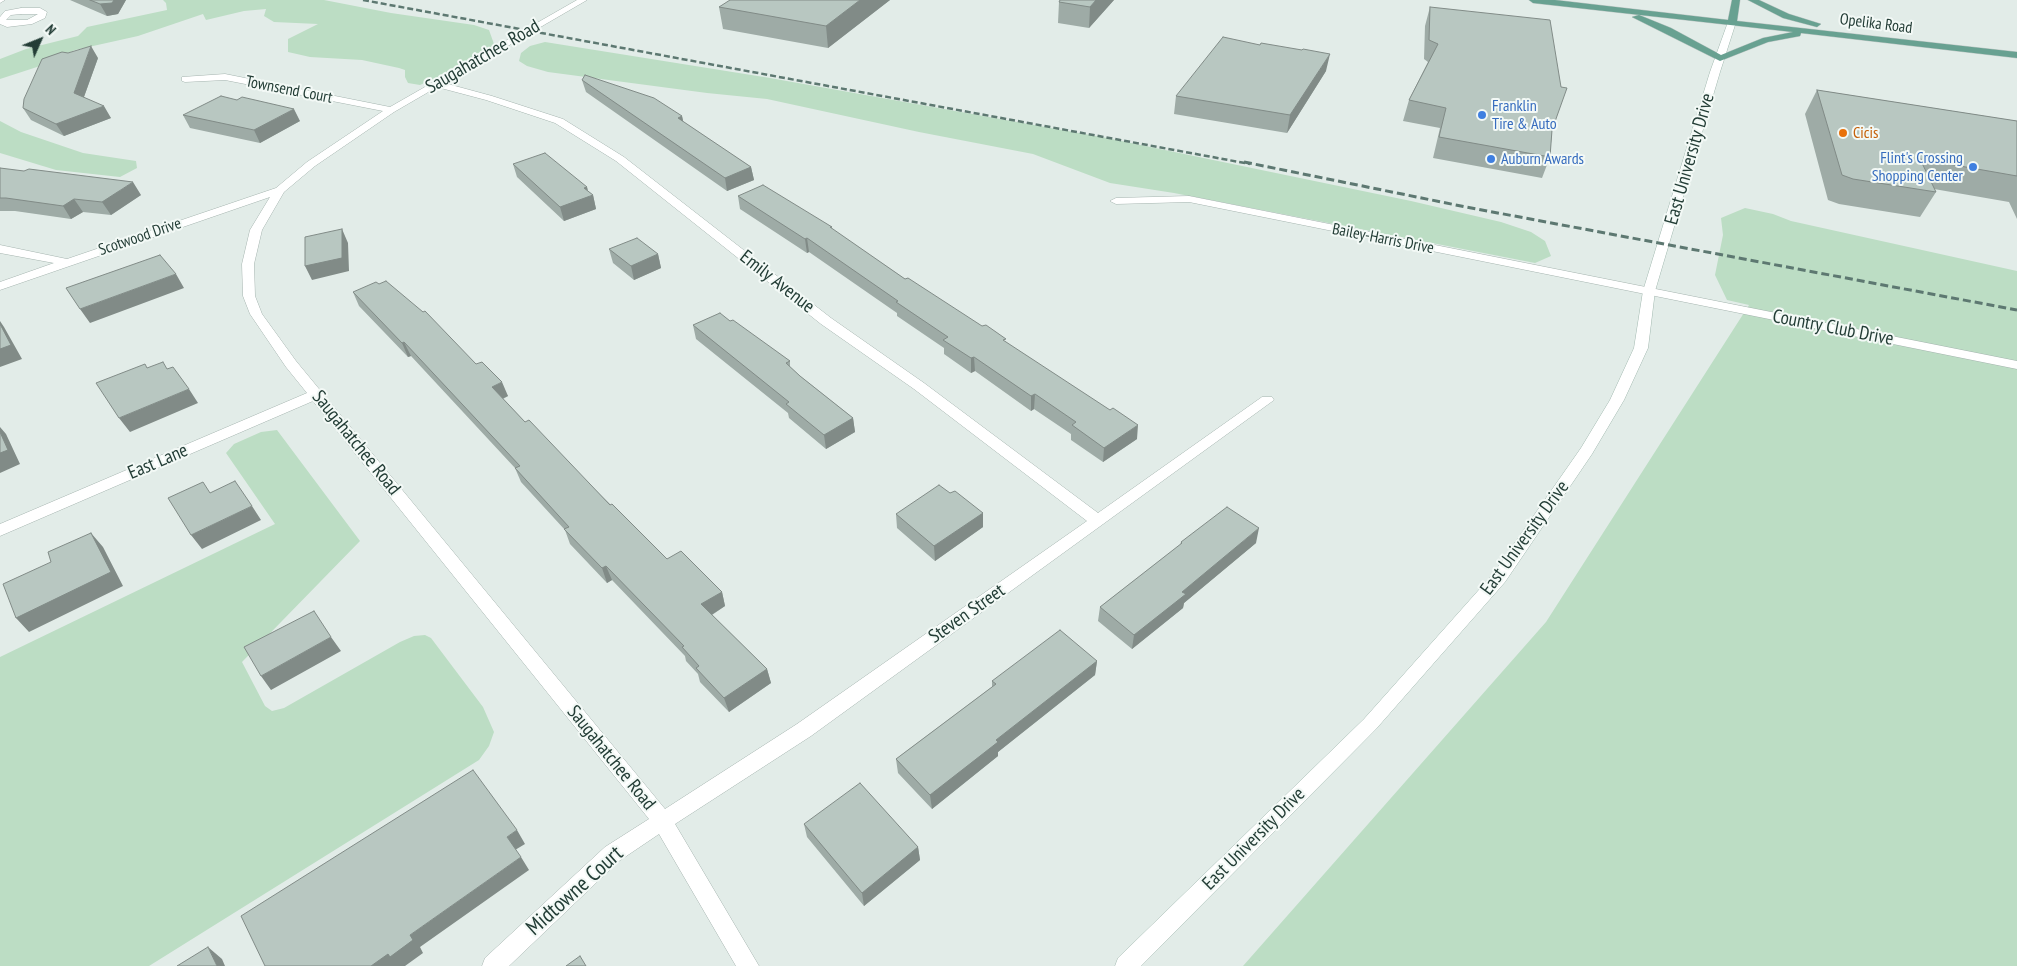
<!DOCTYPE html>
<html>
<head>
<meta charset="utf-8">
<style>
  body { margin:0 }
  #map { position:relative; width:2017px; height:966px; overflow:hidden; background:#e2ece8; font-family:"PT Sans Narrow",sans-serif }
  canvas { display:block }
  .north { position:absolute; left:15px; top:15px; width:50px; height:50px; -webkit-text-stroke:4px #f3f9f6; paint-order:stroke; rotate:46deg; font-size:14px; font-weight:700; line-height:20px; text-align:center; color:#233d36 }
  .north::after { content:''; display:block; margin:auto; width:18px; height:22px; background:#233d36; clip-path:polygon(50% 0,100% 100%,50% 72%,0 100%) }
</style>
</head>
<body>
<div id="map">
<canvas width="2017" height="966"></canvas>
<div class="north">N</div>
</div>
<script>
const c = document.querySelector('canvas').getContext('2d');
c.lineJoin = 'round';
function fill(path, color) { c.fillStyle = color; c.fill(path, 'evenodd'); }
const poly = rows => new Path2D(rows.map(r => 'M' + r).join(''));
function trace(path, color, width, dash) { c.strokeStyle = color; c.lineWidth = width; c.lineCap = dash ? 'butt' : 'round'; c.setLineDash(dash || []); c.stroke(path); }
function drawText(font, color, halo, rows, align = 'center') {
  c.font = font + ' "PT Sans Narrow",sans-serif'; c.lineWidth = 4; c.setLineDash([]); c.textBaseline = 'middle'; c.strokeStyle = halo; c.fillStyle = color; for (const [text, x, y, turn = 0] of rows) {
    c.save(); c.translate(x, y); c.rotate((+turn || 0) * Math.PI / 180); c.textAlign = isNaN(turn) ? turn : align; if (halo) c.strokeText(text, 0, 0); c.fillText(text, 0, 0); c.restore();
  }
}
fill(poly([
  [163,0,324,0,391,13,474,25,489,30,494,44,485,52,453,70,420,85,408,83,405,77,405,70,399,68,362,60,310,57,288,52,288,39,318,24,274,22,264,16,266,9,244,11,206,20,203,14,138,36,75,50,37,67,0,79,0,59,26,49,78,36,87,27,167,10,166,3],
  [545,42,770,78,1107,138,1411,201,1501,222,1531,232,1545,241,1551,256,1535,263,1174,193,1110,183,1033,154,919,132,767,99,707,93,548,72,527,66,519,61,521,53,530,46],
  [0,121,21,132,83,153,136,161,137,168,120,177,56,170,0,153],
  [1745,208,1773,214,1791,221,2017,271,2017,966,1243,966,1546,622,1749,305,1727,300,1715,275,1723,235,1721,218],
  [277,430,360,541,242,662,265,706,272,711,284,708,400,642,414,636,425,635,431,638,483,707,494,732,489,746,479,760,149,966,0,966,0,657,275,524,226,453,234,444,261,432]
]), '#bcddc4');
const minor = poly([
  [0,0,5,0,0,3,0,0],
  [577,0,587,0,444,83,492,96,563,119,624,157,831,318,924,383,1098,513,1262,397,1272,397,1274,400,811,736,675,824,759,966,736,966,659,834,619,861,509,966,482,966,485,958,605,847,649,819,313,401,0,536,0,524,307,393,286,367,250,314,243,296,242,264,250,230,270,197,0,290,0,282,54,263,0,253,0,245,67,259,276,188,307,162,383,111,225,80,185,82,182,81,182,77,225,74,390,107,577,0],
  [437,87,486,100,555,123,616,161,821,324,914,389,1087,521,797,724,665,809,296,361,262,314,255,296,254,264,262,230,284,192,315,166,394,112,437,87],
  [21,8,40,8,47,12,45,18,32,24,7,27,0,24,0,17,5,11,21,8],
  [21,14,38,14,27,20,6,20,11,15,21,14],
  [1189,196,2017,361,2017,369,1189,202,1116,204,1110,201,1116,198,1189,196]
]);
const secondary = poly([
  [1732,19,1736,22,1720,72,1655,291,1648,348,1624,400,1592,454,1505,582,1376,729,1141,966,1115,966,1118,958,1364,719,1493,574,1581,448,1610,400,1634,348,1643,291,1710,72,1728,22,1732,19]
]);
const primary = poly([
  [1529,0,1555,0,1728,20,1732,0,1740,0,1737,21,2017,52,2017,58,1801,33,1800,36,1768,42,1720,61,1632,17,1639,15,1671,28,1721,55,1763,38,1793,32,1533,3,1529,0],
  [1748,0,1759,0,1789,14,1821,24,1817,27,1783,18,1748,0]
]);
trace(minor, '#a5b4af', 1);
trace(secondary, '#a1b8af', 1);
trace(primary, '#c1c9c7', 1);
fill(minor, '#fff');
fill(secondary, '#fff');
fill(primary, '#68a191');
trace(poly([
  [363,0,1250,164]
]), '#5d7871', 2.5, [6, 3]);
trace(poly([
  [1244,162,1466,207,2017,310]
]), '#5d7871', 3, [8, 4]);
fill(poly([
  [70,0,126,0,118,14,107,16],
  [890,0,828,48,723,29,719,7],
  [1114,0,1089,28,1058,23,1059,2],
  [1430,7,1552,130,1550,157,1542,178,1433,158,1440,128,1403,121,1409,100,1428,62,1424,59,1425,26],
  [98,58,84,97,111,118,64,136,31,120,23,108],
  [1326,71,1287,133,1174,114,1176,96],
  [582,80,682,116,683,122,751,167,754,180,727,191,586,92],
  [1817,90,2017,121,2017,219,2009,202,1934,189,1936,192,1920,217,1839,204,1828,200,1805,114],
  [183,115,300,121,260,143,190,128],
  [513,164,587,187,588,191,593,195,596,209,564,221,517,177],
  [0,168,141,195,111,215,83,212,71,219,15,211,0,211],
  [738,196,832,227,832,229,905,279,1006,342,1137,439,1103,462,1071,440,1071,434,1034,409,1031,411,975,371,971,373,944,354,944,348,897,316,897,313,809,252,807,253,740,209],
  [609,249,658,254,661,268,634,280,613,263],
  [353,292,476,364,508,396,503,399,525,422,667,559,722,592,725,606,712,615,767,669,771,683,729,712,700,682,698,674,686,661,685,656,612,580,607,583,570,544,565,530,521,482,515,468,411,356,408,357,359,306],
  [730,321,790,361,790,367,800,376,853,418,855,432,826,449,789,418,788,413,696,339,693,325],
  [950,493,983,513,983,527,935,561,897,528,896,514],
  [1181,542,1256,543,1184,603,1183,608,1132,649,1098,621,1100,607,1180,545],
  [1097,661,1095,675,998,752,998,756,932,809,898,773,896,759,992,687,992,681],
  [804,824,918,847,920,860,864,906,807,837]
]), '#9eaba6');
fill(poly([
  [114,0,126,0,118,14,107,16,100,4],
  [860,0,890,0,828,48,826,26],
  [1096,0,1114,0,1089,28,1090,7],
  [91,46,98,58,81,105,74,93],
  [1330,54,1326,71,1287,133,1290,115],
  [104,106,111,118,64,136,56,124],
  [294,109,300,121,260,143,254,130],
  [682,116,685,129,678,118],
  [751,167,754,180,727,191,725,178],
  [133,182,141,195,111,215,102,202],
  [587,187,589,197,593,195,596,209,564,221,560,207,584,188],
  [74,199,83,212,71,219,63,206],
  [342,229,348,243,349,271,312,280,305,266],
  [807,238,809,252,807,253,805,239],
  [658,254,661,268,634,280,631,266],
  [176,274,184,288,90,323,80,309],
  [0,321,4,327,22,359,0,367],
  [404,342,411,356,408,357,402,343],
  [974,357,975,371,971,373,971,358],
  [502,382,508,396,497,401,492,387],
  [189,389,198,403,130,432,119,418],
  [1035,394,1034,409,1031,411,1031,396],
  [853,418,855,432,826,449,824,435],
  [1138,425,1137,439,1103,462,1104,448],
  [0,427,6,434,20,464,0,473],
  [252,506,261,520,202,549,191,535],
  [983,513,983,527,935,561,934,546],
  [1259,528,1256,543,1184,603,1183,608,1132,649,1134,635,1182,592],
  [91,533,103,547,123,586,29,632,16,618],
  [606,566,612,580,607,583,602,568],
  [722,592,725,606,705,619,701,604],
  [331,637,341,651,271,690,261,676],
  [1097,661,1095,675,998,752,998,756,932,809,930,795,996,740],
  [767,669,771,683,729,712,724,698],
  [517,830,525,844,515,850,507,837],
  [918,847,920,860,864,906,862,893],
  [521,857,529,870,420,947,423,953,405,966,371,966,410,935],
  [208,947,222,959,225,966,217,966]
]), '#818b87');
const building = poly([
  [90,0,114,0,112,3,100,4,90,0],
  [730,0,860,0,826,26,719,7,730,0],
  [1060,0,1096,0,1090,7,1059,2,1060,0],
  [1430,7,1550,20,1561,87,1567,88,1552,130,1550,157,1439,137,1446,108,1409,100,1438,44,1429,40,1430,7],
  [1223,37,1260,45,1261,43,1302,50,1303,49,1330,54,1290,115,1176,96,1223,37],
  [91,46,74,93,104,106,56,124,23,108,24,99,42,59,62,52,68,53,91,46],
  [585,75,654,98,682,116,678,118,751,167,725,178,582,80,585,75],
  [1817,90,2017,121,2017,176,1920,159,1936,192,1853,179,1842,175,1817,90],
  [221,96,237,100,242,97,294,109,254,130,183,115,221,96],
  [545,153,587,187,584,188,593,195,560,207,513,164,545,153],
  [0,168,24,171,29,169,133,182,102,202,74,199,63,206,6,198,0,198,0,168],
  [763,185,832,227,830,227,905,279,908,278,982,326,986,325,1006,339,1003,340,1110,410,1113,408,1138,425,1104,448,1072,425,1076,422,1035,394,1031,396,974,357,971,358,943,340,948,337,896,302,898,301,807,238,805,239,738,196,763,185],
  [342,229,342,258,305,266,305,237,342,229],
  [637,238,658,254,631,266,609,249,637,238],
  [160,255,176,274,80,309,66,288,160,255],
  [386,281,423,312,425,311,476,364,482,362,502,382,492,387,525,422,529,420,610,505,612,504,667,559,681,551,722,592,701,604,767,669,724,698,696,668,699,666,682,647,684,646,606,566,602,568,564,529,569,527,515,468,520,466,404,342,402,343,353,292,376,282,379,284,386,281],
  [720,313,730,321,733,320,790,361,786,363,800,376,853,418,824,435,786,404,789,402,693,325,720,313],
  [0,324,11,345,0,349,0,324],
  [163,362,167,369,173,367,189,389,119,418,96,383,145,364,147,368,163,362],
  [0,432,8,450,0,453,0,432],
  [235,481,252,506,191,535,168,498,203,482,210,493,235,481],
  [939,485,950,493,955,491,983,513,934,546,896,514,939,485],
  [1227,507,1259,528,1182,592,1186,594,1134,635,1100,607,1182,543,1181,542,1227,507],
  [91,533,111,572,16,618,3,584,51,562,48,552,91,533],
  [314,611,331,637,261,676,244,647,314,611],
  [1060,630,1097,661,996,740,998,742,930,795,896,759,996,684,992,681,1060,630],
  [473,770,517,830,507,837,521,857,410,935,413,940,390,957,388,954,371,966,265,966,241,916,473,770],
  [860,783,918,847,862,893,804,824,860,783],
  [208,947,217,966,177,966,208,947],
  [580,956,586,966,566,966,580,956]
]);
fill(building, '#b8c7c1');
trace(building, '#818b87', 1);
for (const [x, y, r, color] of [
  [1482,115,5,"#3f7fe0"],
  [1843,133,5,"#e8710a"],
  [1491,159,5,"#3f7fe0"],
  [1973,167,5,"#3f7fe0"]
]) { const dot = new Path2D(); dot.arc(x, y, r, 0, 2 * Math.PI); c.fillStyle = color; c.fill(dot); trace(dot, '#f3f9f6', 2); }
drawText('16px', '#233d36', '#f3f9f6', [
  ["Opelika Road",1876,24,7],
  ["Townsend Court",289,90,11],
  ["Scotwood Drive",140,237,-19],
  ["Bailey-Harris Drive",1383,239,11]
]);
drawText('16px', '#366cbe', '#f3f9f6', [
  ["Franklin",1492,106],
  ["Tire & Auto",1492,124],
  ["Flint's Crossing",1963,158,"right"],
  ["Shopping Center",1963,176,"right"],
  ["Auburn Awards",1501,159]
], 'left');
drawText('16px', '#c56008', '#f3f9f6', [
  ["Cicis",1853,133]
], 'left');
drawText('19px', '#233d36', '#f3f9f6', [
  ["Saugahatchee Road",483,57,-30],
  ["East University Drive",1690,159,-74],
  ["Emily Avenue",777,282,38],
  ["Country Club Drive",1833,328,11],
  ["Saugahatchee Road",356,443,51],
  ["East Lane",158,462,-23],
  ["East University Drive",1525,538,-54],
  ["Steven Street",967,614,-35],
  ["Saugahatchee Road",611,758,51],
  ["East University Drive",1254,839,-45]
]);
drawText('22px', '#233d36', '#f3f9f6', [
  ["Midtowne Court",575,891,-42]
]);
</script>
</body>
</html>
